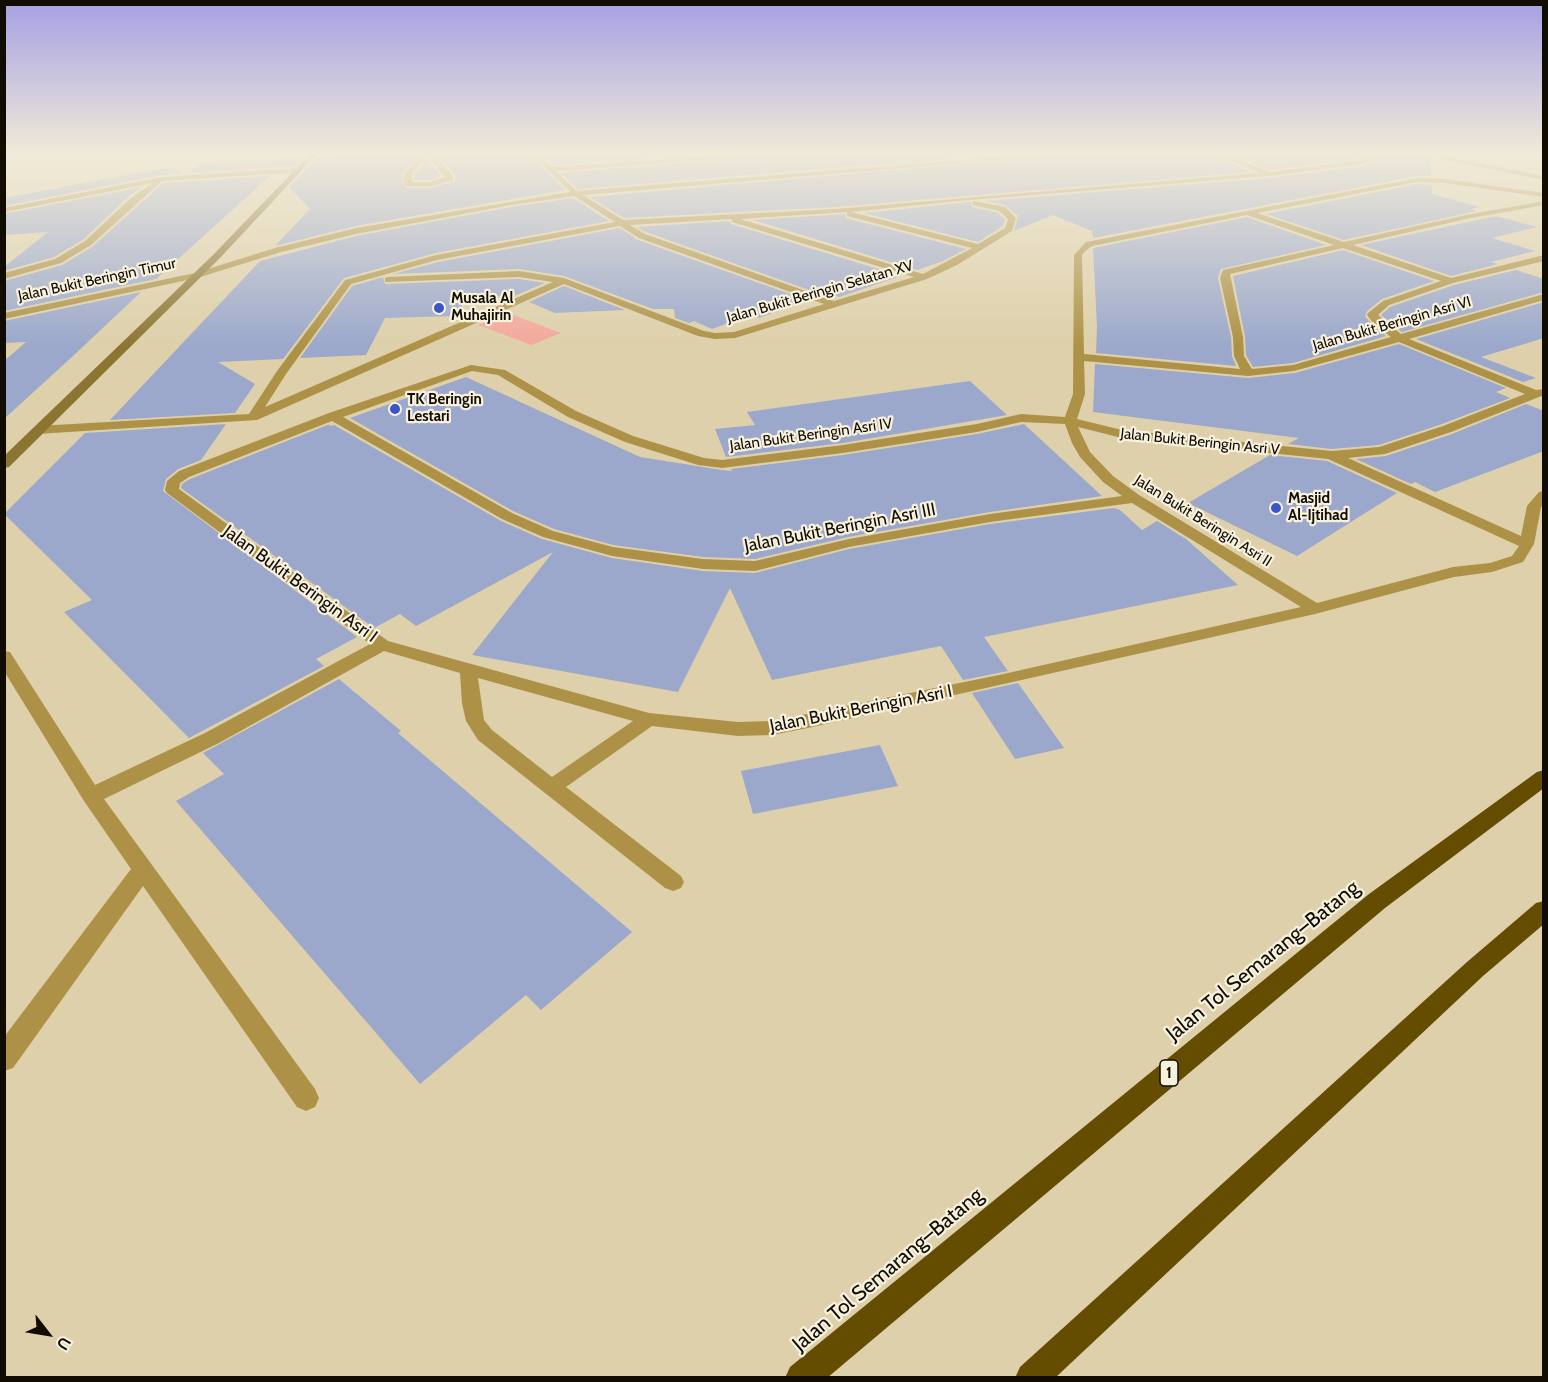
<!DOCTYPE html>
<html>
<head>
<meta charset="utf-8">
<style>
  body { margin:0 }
  #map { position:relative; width:1548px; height:1382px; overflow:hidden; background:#ded0aa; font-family:Cabin,sans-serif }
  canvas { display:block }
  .frame { position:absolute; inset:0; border:6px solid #110c02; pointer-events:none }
  .north { position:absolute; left:18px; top:1304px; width:60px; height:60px; -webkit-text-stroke:4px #f8f1de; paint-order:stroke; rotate:121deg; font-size:16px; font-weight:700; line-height:24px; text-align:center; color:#110c02 }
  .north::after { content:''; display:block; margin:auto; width:21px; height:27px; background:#110c02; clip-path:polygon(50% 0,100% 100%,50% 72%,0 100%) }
</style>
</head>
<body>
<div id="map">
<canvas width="1548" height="1382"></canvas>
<div class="frame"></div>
<div class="north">U</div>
</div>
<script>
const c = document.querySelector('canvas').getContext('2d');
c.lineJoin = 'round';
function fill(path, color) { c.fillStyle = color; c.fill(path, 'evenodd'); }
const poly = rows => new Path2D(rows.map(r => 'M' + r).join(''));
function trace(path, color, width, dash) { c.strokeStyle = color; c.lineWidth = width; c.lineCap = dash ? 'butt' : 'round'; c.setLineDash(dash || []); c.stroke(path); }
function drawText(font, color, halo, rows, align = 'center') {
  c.font = font + ' Cabin,sans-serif'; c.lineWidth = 4.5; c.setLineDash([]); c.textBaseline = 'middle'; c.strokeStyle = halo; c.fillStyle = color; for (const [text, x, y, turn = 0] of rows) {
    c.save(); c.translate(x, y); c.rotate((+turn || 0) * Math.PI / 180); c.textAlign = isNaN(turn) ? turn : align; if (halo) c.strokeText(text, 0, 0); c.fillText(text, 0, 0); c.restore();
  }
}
fill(poly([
  [508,313,561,333,531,345,478,325]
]), '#f3a89c');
fill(poly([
  [348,153,418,153,401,178,406,188,432,188,455,181,455,175,436,153,529,153,565,190,355,226,275,246,310,209,289,187,317,158,345,156],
  [542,153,717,153,553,165],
  [797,153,1015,153,578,189,561,173],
  [1084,153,1210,153,1250,172,836,207,624,218,590,197],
  [1229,153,1369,153,1361,158,1270,170],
  [1384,153,1408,153,1431,159,1431,176,1417,176,1093,238,1092,231,1053,215,1014,231,1018,216,1005,205,985,201,1269,178,1364,166],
  [303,158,295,166,190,173,200,163],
  [427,159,441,176,430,180,414,180,414,175],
  [170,167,185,173,162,175,4,206,4,198],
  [270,176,156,279,4,311,4,281,62,265,92,247,163,183],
  [1417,184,1432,185,1432,194,1480,207,1470,209,1477,211,1344,240,1266,214],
  [142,187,130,195,84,239,54,257,4,271,4,267,48,232,4,235,4,214],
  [573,198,609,221,436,253,344,278,283,359,218,362,255,384,235,413,110,420,260,261,356,236,511,207],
  [971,202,972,207,998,213,1005,220,1003,226,978,242,864,213],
  [845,214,846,218,966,249,943,261,917,270,753,220],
  [1496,216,1537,227,1492,238,1535,251,1491,262,1498,264,1451,276,1361,245],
  [1247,217,1326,245,1221,269,1218,278,1231,337,1232,356,1236,366,1096,353,1097,327,1093,248],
  [729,221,731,224,901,276,839,297,827,293,823,295,646,232,637,227],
  [620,228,638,240,807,300,759,318,751,315,712,329,694,321,689,323,675,318,674,309,653,309,564,276,519,269,393,274,438,262],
  [1343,250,1434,281,1382,299,1367,311,1365,316,1372,325,1386,336,1293,363,1253,367,1246,355,1245,337,1233,276],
  [1516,270,1544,279,1544,292,1402,332,1381,315,1390,307,1454,285],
  [383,277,385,284,519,279,545,283,514,296,466,297,458,316,385,318,366,355,300,358,352,286],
  [564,286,625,310,555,313,529,302],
  [141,292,73,356,4,419,4,361,26,342,4,343,4,321],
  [1544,302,1544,338,1481,357,1536,378,1523,382,1416,339],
  [1399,344,1506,388,1496,392,1510,398,1442,424,1379,445,1332,449,1288,444,1299,438,1093,412,1095,364,1248,378,1295,373],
  [466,377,640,457,722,470,732,471,731,469,843,455,977,434,1024,424,1102,496,990,512,848,537,755,559,703,557,613,545,554,529,513,511,350,418],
  [970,381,1007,415,843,443,726,457,715,429,755,425,747,412],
  [1526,404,1544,411,1544,451,1435,492,1415,482,1411,484,1356,459,1386,456,1452,434],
  [226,424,201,460,178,469,166,479,163,491,357,637,316,659,324,666,189,738,64,612,92,600,4,514,85,433],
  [330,424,329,426,334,425,501,521,542,539,612,558,703,571,755,573,849,549,990,524,1114,508,1120,510,1142,530,1157,521,1186,539,1238,585,984,637,1008,671,963,680,941,646,772,680,730,588,678,692,472,655,553,552,416,626,400,614,374,628,181,488,182,484,190,479],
  [1270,455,1327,461,1397,493,1297,556,1188,503],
  [339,679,401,731,398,733,632,932,541,1010,526,995,420,1084,176,801,224,774,203,753],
  [1018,683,1064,748,1015,759,972,693],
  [880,745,898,786,753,814,741,771]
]), '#9ba8cb');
fill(poly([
  [421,153,433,153,453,176,453,180,431,186,406,186,403,179,405,174,421,153],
  [427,155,445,177,430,182,412,182,412,174,427,155],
  [531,153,538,153,552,167,756,153,795,153,556,171,577,191,1048,153,1082,153,583,195,623,220,836,209,1259,173,1212,153,1222,153,1270,172,1362,160,1374,153,1382,153,1364,164,1269,176,958,201,851,212,978,244,1005,228,1008,219,999,211,973,205,973,201,1005,207,1016,218,1012,231,957,265,927,279,735,338,715,339,698,336,564,284,257,420,37,434,31,430,37,426,249,414,277,371,345,280,436,255,615,222,574,196,511,205,356,234,281,252,197,278,4,319,4,313,195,273,275,248,356,228,570,192,531,153],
  [847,212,847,216,972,248,923,274,740,219,847,212],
  [731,219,732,222,914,277,834,301,645,234,630,225,731,219],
  [620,226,639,238,824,304,734,332,715,333,704,331,564,278,519,271,388,277,385,278,385,282,519,277,553,282,265,407,286,374,351,284,437,260,620,226],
  [1410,153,1426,153,1544,176,1544,180,1410,153],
  [299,168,302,172,162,181,91,245,61,263,4,279,4,273,55,259,85,241,132,197,153,183,4,212,4,208,162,177,299,168],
  [1417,178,1444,179,1544,193,1544,197,1444,183,1417,182,1257,213,1344,242,1466,215,1544,201,1544,205,1466,219,1353,245,1451,278,1544,255,1544,261,1453,283,1389,305,1378,315,1401,334,1544,294,1544,300,1409,339,1536,390,1544,389,1544,395,1451,432,1385,454,1348,458,1521,536,1527,506,1539,492,1544,491,1544,504,1541,507,1534,544,1523,562,1492,572,1454,577,1315,614,808,728,772,735,738,736,652,726,566,787,681,876,684,882,681,888,673,891,665,888,478,740,466,721,462,703,460,673,384,651,219,743,104,799,315,1089,319,1098,315,1107,306,1111,297,1107,143,886,13,1068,4,1071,4,1037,131,869,84,801,4,671,4,651,10,652,95,785,205,733,370,644,167,493,165,490,167,481,179,471,329,413,471,365,505,370,576,411,633,436,704,458,722,460,843,445,977,424,1021,414,1065,417,1073,394,1074,255,1086,242,1417,178],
  [1247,215,1334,245,1223,270,1220,278,1233,337,1234,356,1240,369,1084,354,1082,255,1084,252,1092,246,1247,215],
  [1343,248,1441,281,1383,301,1368,313,1367,315,1374,324,1391,337,1293,365,1252,369,1244,356,1243,337,1230,274,1343,248],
  [1399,342,1525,394,1443,426,1379,447,1332,451,1122,430,1077,419,1085,394,1084,361,1248,376,1294,371,1399,342],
  [472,371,498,375,568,417,625,442,698,465,722,468,843,453,977,432,1021,422,1065,424,1072,443,1080,457,1103,482,1122,496,990,514,849,539,755,561,703,559,613,547,553,531,512,513,343,417,472,371],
  [332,421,502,519,543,537,612,556,703,569,755,571,849,547,990,522,1132,503,1301,607,999,675,772,721,738,722,649,713,388,641,179,489,180,483,189,477,332,421],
  [1078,427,1122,438,1328,459,1519,546,1512,556,1490,563,1453,567,1317,603,1139,495,1113,476,1090,452,1078,427],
  [478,678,633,721,552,777,492,730,484,720,478,678]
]), '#ad9146');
fill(poly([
  [311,153,318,153,219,259,9,467,4,468,4,456,213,255,311,153]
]), '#8c7431');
fill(poly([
  [1544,770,1544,788,1385,908,827,1378,785,1378,790,1367,1369,894,1537,772,1544,770],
  [1544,901,1544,924,1483,976,1055,1378,1015,1378,1020,1367,1467,962,1536,903,1544,901]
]), '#644d00');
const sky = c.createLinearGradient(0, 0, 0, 347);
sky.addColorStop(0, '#a5a0e3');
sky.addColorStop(0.44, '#f0ead9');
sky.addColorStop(1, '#f0ead900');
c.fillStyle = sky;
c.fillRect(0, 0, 1548, 347);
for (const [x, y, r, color] of [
  [439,308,6,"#3b54c7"],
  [395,409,6,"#3b54c7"],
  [1276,508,6,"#3b54c7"]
]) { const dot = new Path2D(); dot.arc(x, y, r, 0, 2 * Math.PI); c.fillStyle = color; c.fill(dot); trace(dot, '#f8f1de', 2); }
drawText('15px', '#110c02', '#f8f1de', [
  ["Jalan Bukit Beringin Timur",97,280,-12],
  ["Jalan Bukit Beringin Selatan XV",820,292,-16],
  ["Jalan Bukit Beringin Asri VI",1392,324,-16],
  ["Jalan Bukit Beringin Asri IV",811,435,-8],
  ["Jalan Bukit Beringin Asri V",1200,442,6],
  ["Jalan Bukit Beringin Asri II",1203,521,32]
]);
drawText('bold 15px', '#110c02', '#f8f1de', [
  ["Musala Al",451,299],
  ["Muhajirin",451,316],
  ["TK Beringin",407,400],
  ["Lestari",407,417],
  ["Masjid",1288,499],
  ["Al-Ijtihad",1288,516]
], 'left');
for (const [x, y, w] of [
  [1169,1073,18]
]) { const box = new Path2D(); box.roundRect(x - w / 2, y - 13, w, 26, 4.5); c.fillStyle = '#f8f1de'; c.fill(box); trace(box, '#110c02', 1.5); }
drawText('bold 16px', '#110c02', null, [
  ["1",1169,1073]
]);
drawText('18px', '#110c02', '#f8f1de', [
  ["Jalan Bukit Beringin Asri III",840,528,-11],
  ["Jalan Bukit Beringin Asri I",300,584,36],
  ["Jalan Bukit Beringin Asri I",861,709,-11]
]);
drawText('21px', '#110c02', '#f8f1de', [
  ["Jalan Tol Semarang–Batang",1263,961,-39],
  ["Jalan Tol Semarang–Batang",888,1270,-40]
]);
</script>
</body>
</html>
